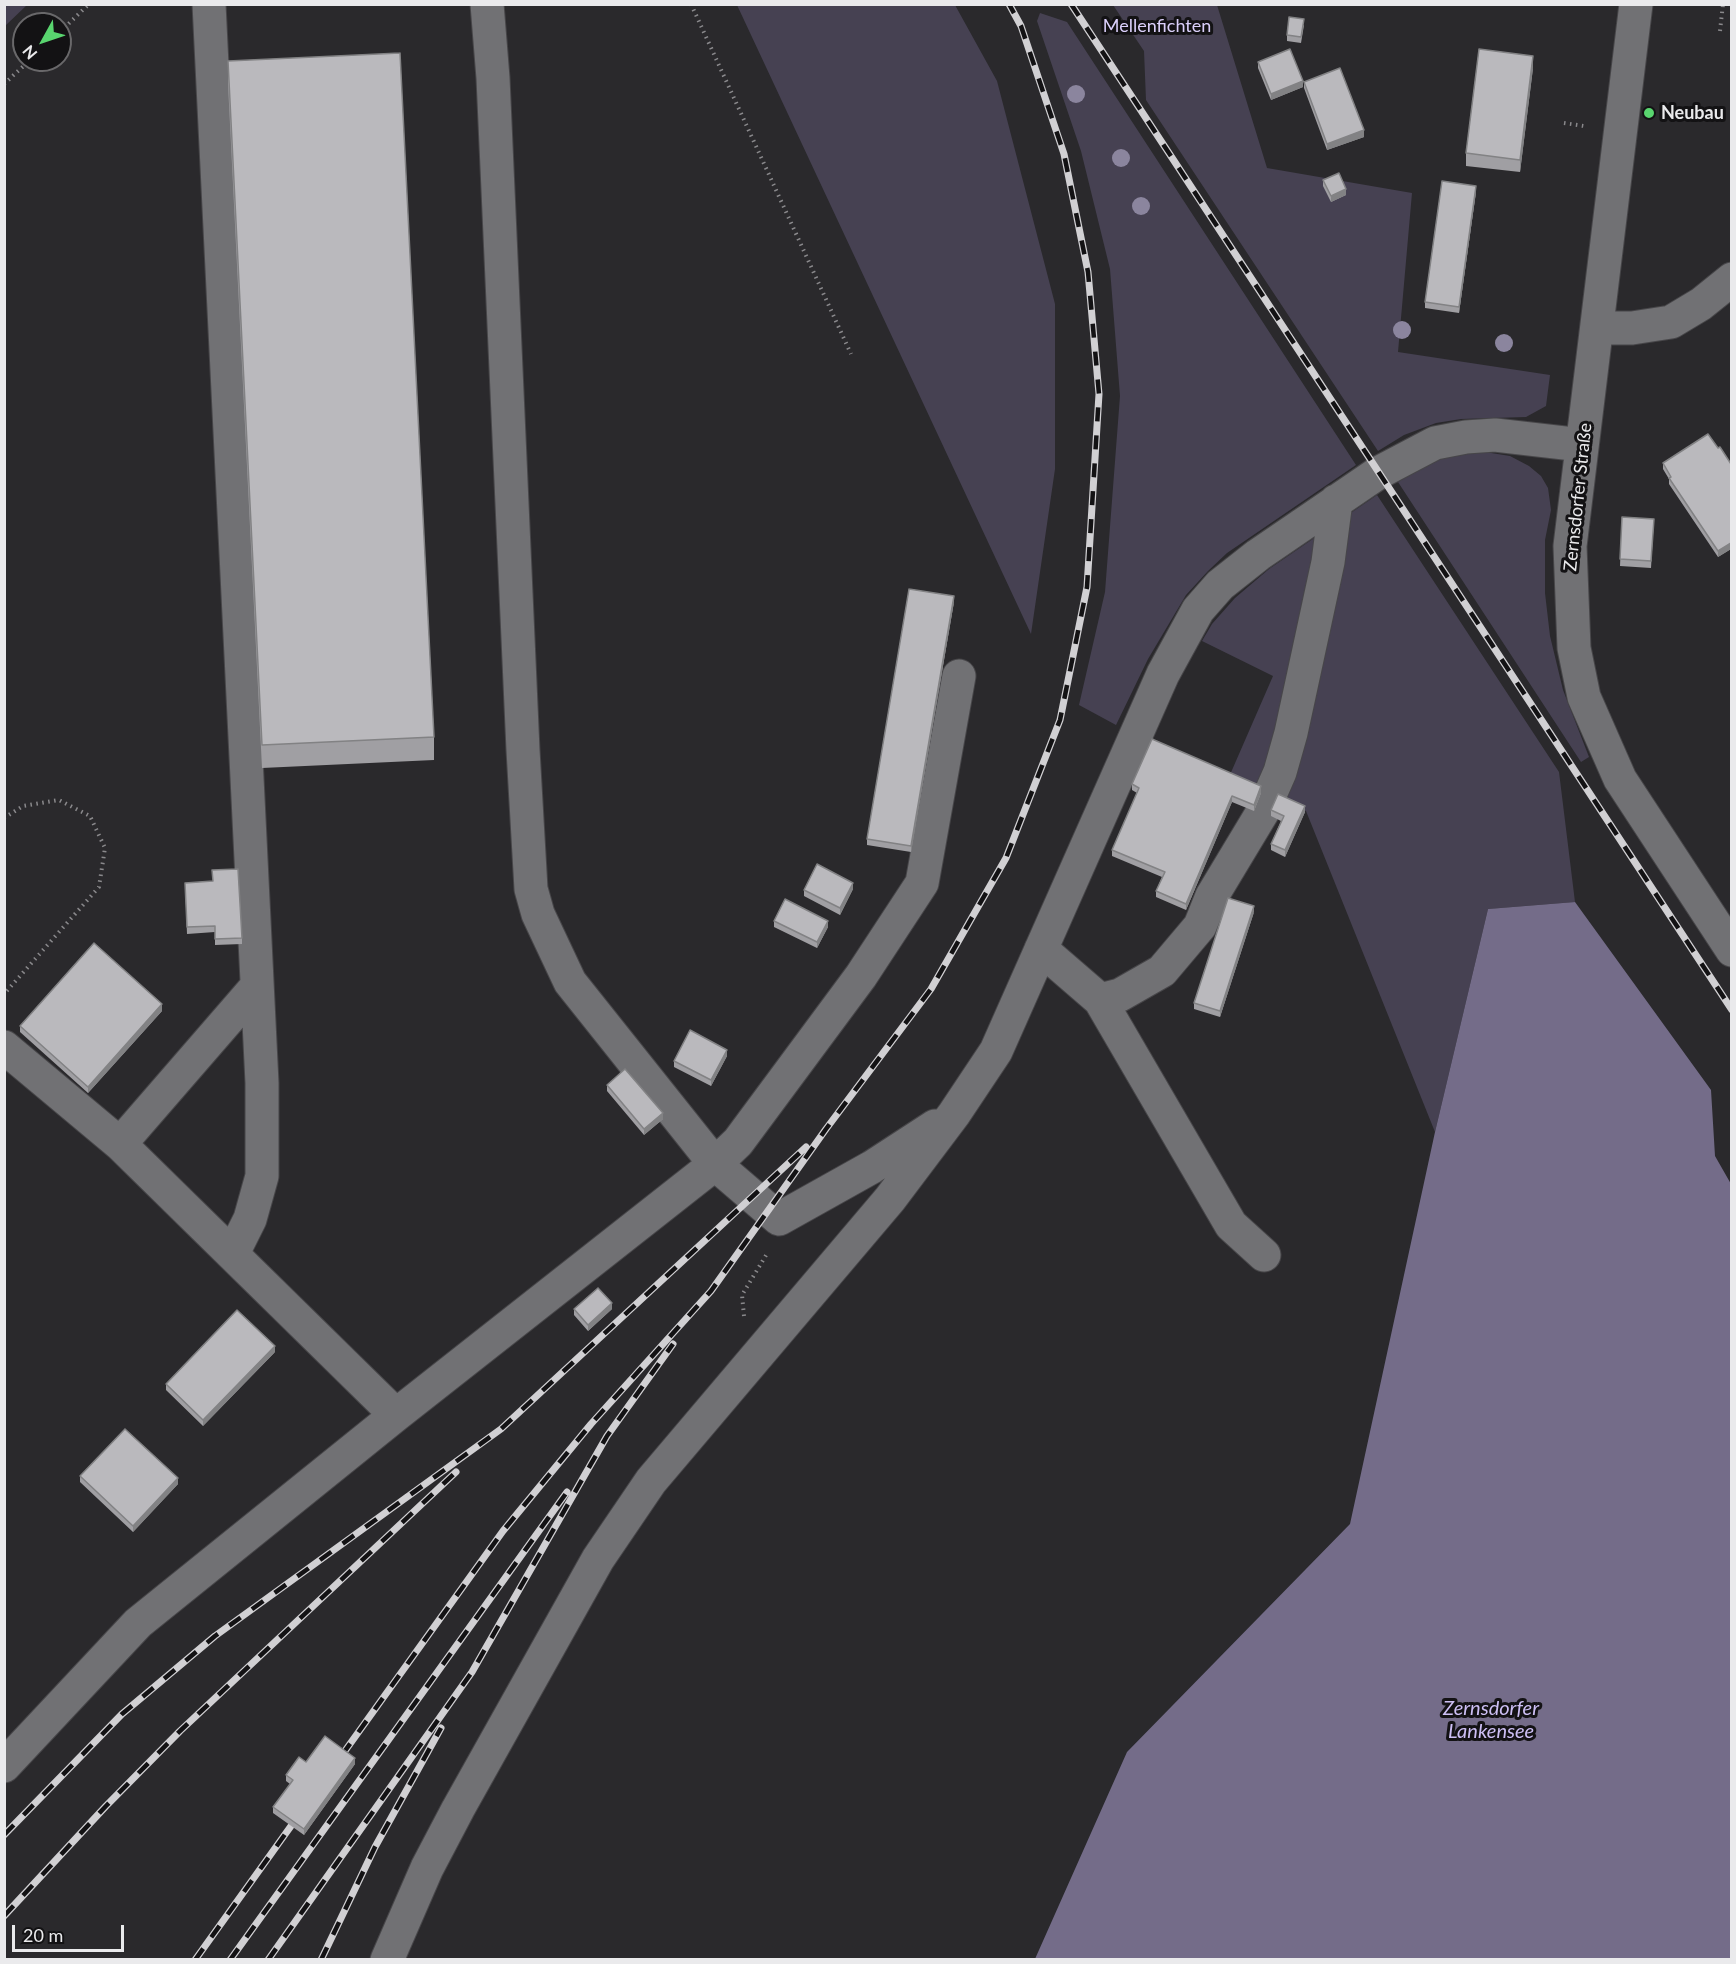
<!DOCTYPE html>
<html>
<head>
<meta charset="utf-8">
<style>
  body { margin:0 }
  #map { position:relative; width:1736px; height:1964px; overflow:hidden; background:#2a292c; font-family:Lato,sans-serif }
  canvas { display:block }
  .frame { position:absolute; inset:0; border:6px solid #eaeaec; pointer-events:none }
  .north { position:absolute; left:12px; top:12px; width:60px; height:60px; box-sizing:border-box; background:#131214; border:2px solid #69686a; border-radius:50%; rotate:230deg; font-size:16px; font-weight:700; line-height:24px; text-align:center; color:#eaeaec }
  .north::after { content:''; display:block; margin:auto; width:21px; height:27px; background:#59d56f; clip-path:polygon(50% 0,100% 100%,50% 72%,0 100%) }
  .scale { position:absolute; left:12px; top:1925px; width:112px; height:27px; box-sizing:border-box; border:3px solid #eaeaec; border-top:0; padding-left:8px; font-size:18px; line-height:21px; white-space:nowrap; color:#eaeaec; -webkit-text-stroke:4px #131214; paint-order:stroke }
</style>
</head>
<body>
<div id="map">
<canvas width="1736" height="1964"></canvas>
<div class="frame"></div>
<div class="north">N</div>
<div class="scale">20 m</div>
</div>
<script>
const c = document.querySelector('canvas').getContext('2d');
c.lineJoin = 'round';
function fill(path, color) { c.fillStyle = color; c.fill(path, 'evenodd'); }
const poly = rows => new Path2D(rows.map(r => 'M' + r).join(''));
function trace(path, color, width, dash) { c.strokeStyle = color; c.lineWidth = width; c.lineCap = dash ? 'butt' : 'round'; c.setLineDash(dash || []); c.stroke(path); }
function drawText(font, color, halo, rows, align = 'center') {
  c.font = font + ' Lato,sans-serif'; c.lineWidth = 6; c.setLineDash([]); c.textBaseline = 'middle'; c.strokeStyle = halo; c.fillStyle = color; for (const [text, x, y, turn = 0] of rows) {
    c.save(); c.translate(x, y); c.rotate((+turn || 0) * Math.PI / 180); c.textAlign = isNaN(turn) ? turn : align; if (halo) c.strokeText(text, 0, 0); c.fillText(text, 0, 0); c.restore();
  }
}
fill(poly([
  [5,4,27,4,27,5,5,26],
  [737,5,955,5,997,81,1055,304,1055,469,1031,634],
  [1113,5,1217,5,1267,168,1412,193,1398,352,1550,375,1546,406,1526,417,1461,419,1436,423,1404,435,1378,451,1146,100,1144,51],
  [1040,13,1067,22,1356,465,1227,553,1208,571,1186,595,1148,659,1116,725,1079,705,1105,592,1120,396,1110,269,1081,151,1037,21],
  [1485,452,1510,456,1529,466,1541,476,1548,488,1551,510,1545,540,1545,593,1550,636,1563,690,1589,757,1581,762,1398,482,1430,462,1455,454],
  [1377,495,1559,772,1575,902,1488,909,1435,1132,1306,811,1229,777,1273,676,1202,641,1212,624,1235,598,1269,569]
]), '#464152');
fill(poly([
  [1575,902,1711,1090,1715,1156,1731,1184,1731,1959,1035,1959,1127,1752,1350,1524,1435,1132,1488,909]
]), '#746c89');
const minor = poly([
  [209,4,262,1083,262,1176,250,1219,233,1253],
  [487,4,493,78,523,750,531,889,538,914,570,982,715,1164,779,1219,872,1167,935,1126],
  [1636,4,1570,546,1574,648,1584,697,1620,779,1732,950],
  [1597,328,1632,328,1671,322,1701,304,1732,279],
  [1041,949,1100,1000,1120,995,1162,971,1200,926,1212,896,1262,813,1280,772,1291,733,1328,562,1336,501],
  [1100,1000,1231,1225,1264,1255],
  [4,1047,120,1144,396,1415],
  [120,1144,257,986],
  [4,1766,138,1623,396,1415,715,1164,738,1142,861,976,922,883,959,676],
  [387,1960,427,1868,458,1809,598,1559,651,1481,890,1199,954,1114,996,1051,1163,674,1198,610,1220,585,1258,555,1378,473,1435,443,1466,437,1495,435,1582,445]
]);
trace(minor, '#474649', 35);
trace(poly([
  [691,4,851,354],
  [1720,31,1723,4],
  [60,32,89,4],
  [4,84,30,60],
  [1564,123,1584,126],
  [4,818,23,806,59,800,90,816,105,848,99,887,4,994],
  [744,1316,742,1295,768,1252]
]), '#8a898c', 4, [1.5, 4.5]);
trace(minor, '#717174', 33);
const rail = poly([
  [1071,4,1732,1010],
  [342,1755,503,1531,591,1424,711,1291,826,1129,931,989,1006,858,1060,720,1087,587,1099,394,1088,272,1064,154,1021,26,1009,4],
  [4,1835,122,1714,215,1636,501,1429,806,1147],
  [4,1916,106,1806,180,1731,456,1472],
  [195,1960,291,1826],
  [230,1960,567,1492],
  [268,1960,472,1672,607,1436,673,1344],
  [321,1960,375,1847,441,1728]
]);
trace(rail, '#d1d0d3', 7);
trace(rail, '#131214', 4.5, [14]);
c.fillStyle = '#8b859e';
for (const [x, y] of [
  [1076,94],
  [1121,158],
  [1141,206],
  [1402,330],
  [1504,343]
]) { c.beginPath(); c.arc(x, y, 9, 0, 2 * Math.PI); c.fill(); }
fill(poly([
  [1304,25,1301,43,1287,41,1287,35],
  [228,61,434,737,434,760,262,768,228,84],
  [1258,62,1303,87,1271,100,1258,68],
  [1533,68,1520,172,1466,166,1466,153],
  [1304,82,1364,137,1327,150,1304,88],
  [1323,180,1346,195,1331,202,1323,186],
  [1476,192,1459,313,1425,308,1425,302],
  [1718,448,1731,464,1731,549,1718,557,1669,484,1669,479,1663,469,1663,463],
  [1622,517,1654,519,1651,568,1620,566],
  [954,602,911,852,867,845,867,839],
  [1132,784,1261,793,1254,811,1232,802,1186,910,1156,897,1156,891,1162,877,1112,856,1112,850,1137,793,1132,790],
  [1271,810,1305,812,1285,857,1271,850,1271,844,1281,821,1271,816],
  [185,883,242,938,242,944,215,945,215,932,187,934],
  [853,889,840,915,804,896,804,890],
  [1254,912,1220,1017,1194,1009,1194,1003],
  [774,921,828,927,817,948,774,927],
  [162,1011,88,1093,20,1032,20,1026],
  [727,1056,711,1086,674,1067,674,1061],
  [607,1085,663,1119,644,1135,607,1091],
  [574,1309,612,1309,588,1331,574,1315],
  [275,1352,203,1426,166,1390,166,1384],
  [80,1476,178,1484,133,1532,80,1482],
  [306,1762,355,1764,304,1835,273,1813,273,1807,290,1784,286,1781,286,1775]
]), '#a09fa3');
fill(poly([
  [1533,56,1533,68,1520,172,1520,160],
  [1303,81,1303,87,1271,100,1271,94],
  [1364,130,1364,137,1327,150,1327,144],
  [1476,186,1476,192,1459,313,1459,307],
  [1346,189,1346,195,1331,202,1331,196],
  [1731,543,1731,549,1718,557,1718,551],
  [954,596,954,602,911,852,911,846],
  [1261,786,1261,793,1254,811,1254,805],
  [1232,796,1232,802,1186,910,1186,904],
  [1305,806,1305,812,1285,857,1285,850],
  [853,883,853,889,840,915,840,908],
  [1254,906,1254,912,1220,1017,1220,1011],
  [828,921,828,927,817,948,817,942],
  [162,1004,162,1011,88,1093,88,1087],
  [727,1050,727,1056,711,1086,711,1080],
  [663,1113,663,1119,644,1135,644,1129],
  [612,1303,612,1309,588,1331,588,1325],
  [275,1346,275,1352,203,1426,203,1420],
  [178,1478,178,1484,133,1532,133,1526],
  [355,1758,355,1764,304,1835,304,1829]
]), '#828284');
const building = poly([
  [1289,17,1304,19,1301,37,1287,35,1289,17],
  [1290,49,1303,81,1271,94,1258,62,1290,49],
  [1479,49,1533,56,1520,160,1466,153,1479,49],
  [400,53,434,737,262,745,228,61,400,53],
  [1340,68,1364,130,1327,144,1304,82,1340,68],
  [1339,173,1346,189,1331,196,1323,180,1339,173],
  [1442,181,1476,186,1459,307,1425,302,1442,181],
  [1708,434,1718,448,1720,447,1731,464,1731,543,1718,551,1669,478,1671,477,1663,463,1708,434],
  [1622,517,1654,519,1651,561,1620,559,1622,517],
  [909,589,954,596,911,846,867,839,909,589],
  [1152,739,1261,786,1254,805,1232,796,1186,904,1156,891,1165,872,1112,850,1139,788,1132,784,1152,739],
  [1278,794,1305,806,1285,850,1271,844,1284,816,1271,810,1278,794],
  [817,864,853,883,840,908,804,890,817,864],
  [238,869,242,938,215,939,215,926,187,927,185,883,213,881,212,870,238,869],
  [1228,898,1254,906,1220,1011,1194,1003,1228,898],
  [785,899,828,921,817,942,774,921,785,899],
  [94,943,162,1004,88,1087,20,1026,94,943],
  [690,1030,727,1050,711,1080,674,1061,690,1030],
  [625,1069,663,1113,644,1129,607,1085,625,1069],
  [598,1288,612,1303,588,1325,574,1309,598,1288],
  [237,1310,275,1346,203,1420,166,1384,237,1310],
  [125,1429,178,1478,133,1526,80,1476,125,1429],
  [325,1736,355,1758,304,1829,273,1807,293,1780,286,1775,299,1757,306,1762,325,1736]
]);
fill(building, '#bab9bd');
trace(building, '#828284', 1.5);
for (const [x, y, r, color] of [
  [1649,113,6,"#59d56f"]
]) { const dot = new Path2D(); dot.arc(x, y, r, 0, 2 * Math.PI); c.fillStyle = color; c.fill(dot); trace(dot, '#131214', 2); }
drawText('18px', '#dbd0fb', '#131214', [
  ["Mellenfichten",1157,26]
]);
drawText('bold 18px', '#eaeaec', '#131214', [
  ["Neubau",1661,113]
], 'left');
drawText('18px', '#eaeaec', '#131214', [
  ["Zernsdorfer Straße",1578,497,-84]
]);
drawText('italic 20px', '#cdbff4', '#131214', [
  ["Zernsdorfer",1491,1709],
  ["Lankensee",1491,1732]
]);
</script>
</body>
</html>
